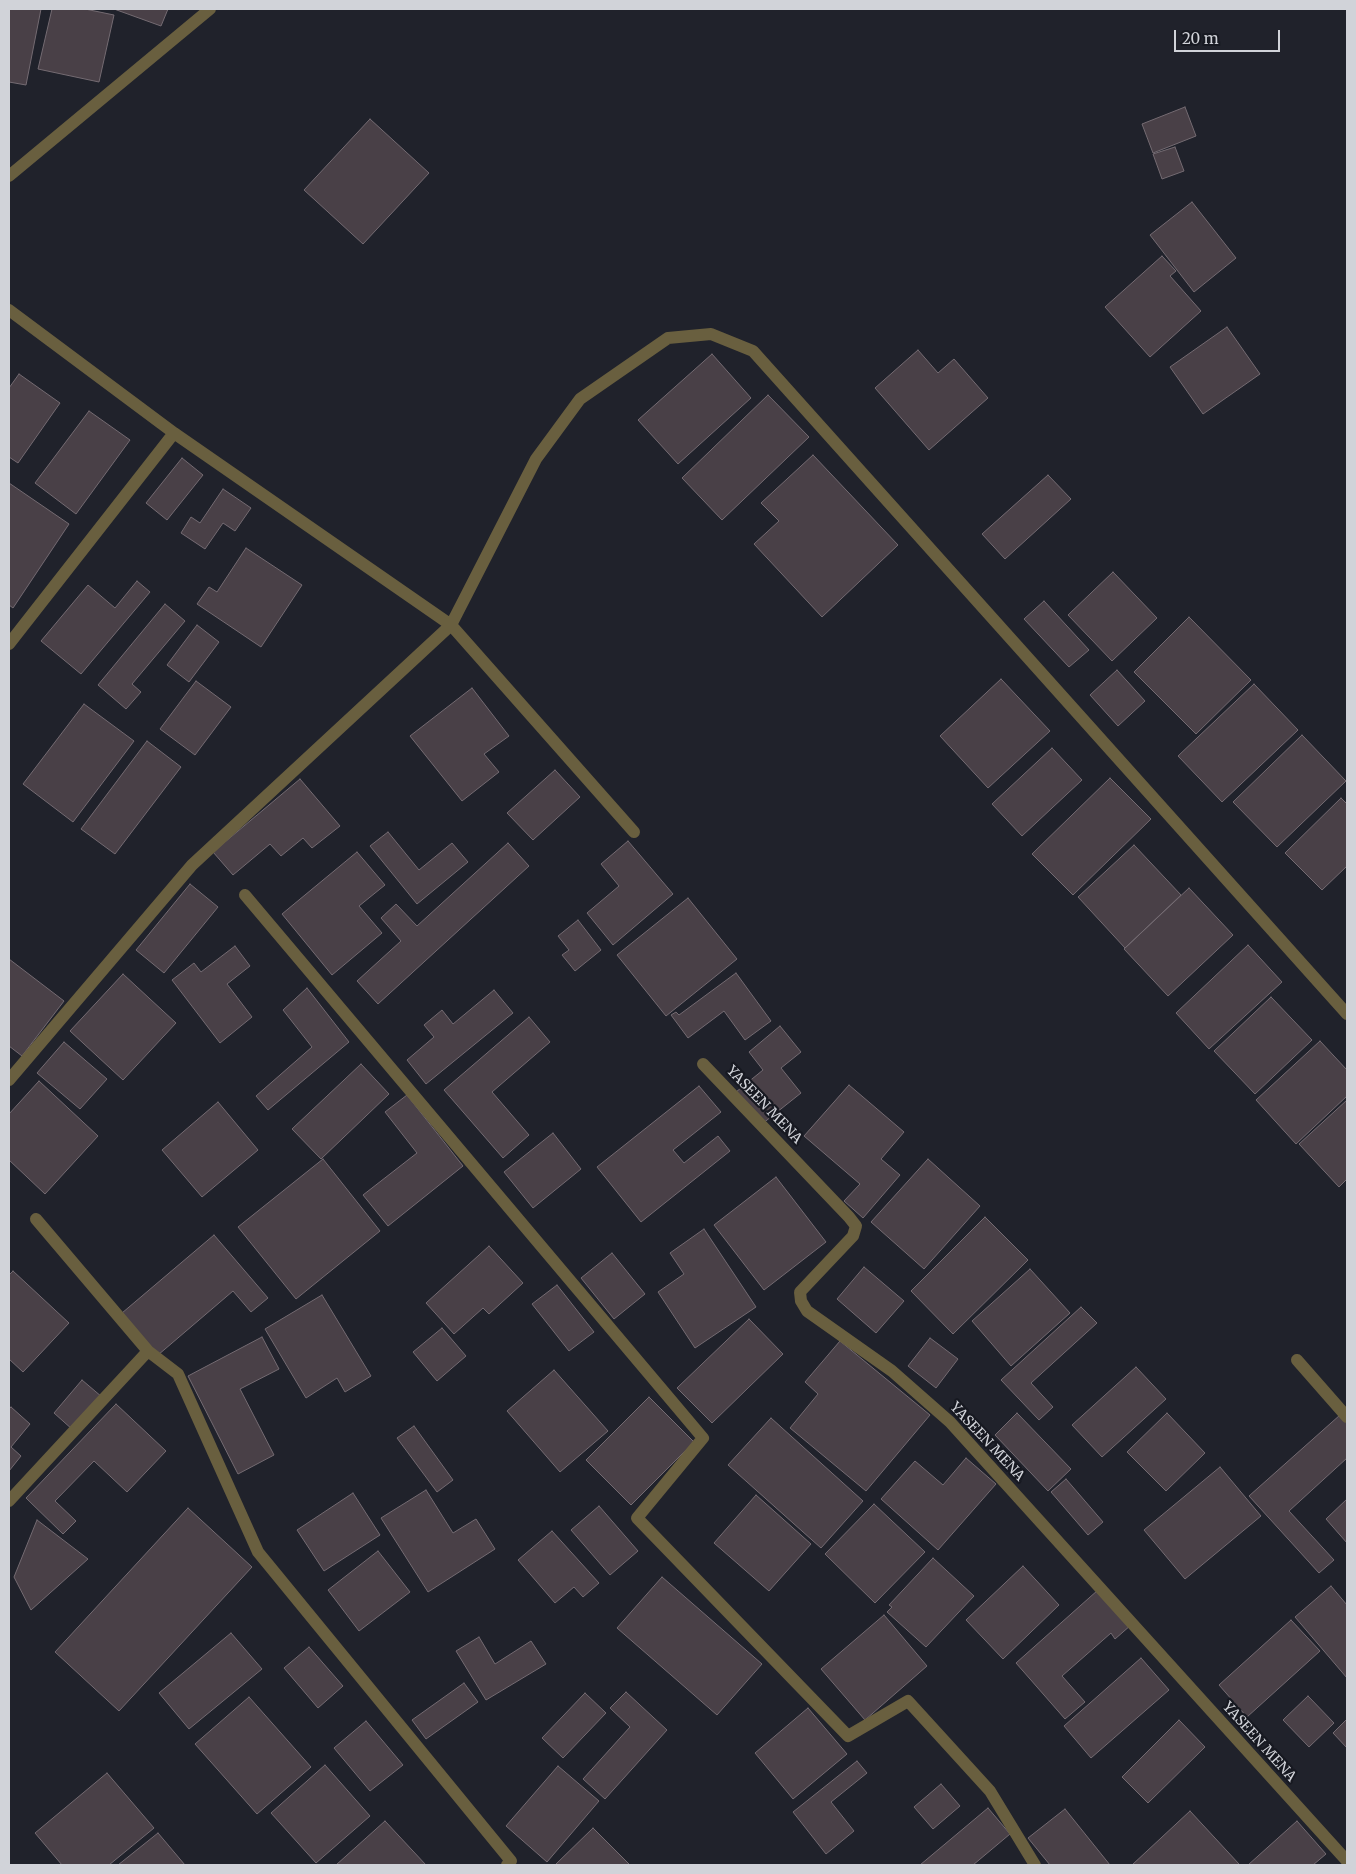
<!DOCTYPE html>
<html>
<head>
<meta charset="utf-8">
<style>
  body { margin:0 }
  #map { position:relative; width:1356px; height:1874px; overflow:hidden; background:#20222b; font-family:Merriweather,serif }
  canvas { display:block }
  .frame { position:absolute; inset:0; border:10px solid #d1d3d9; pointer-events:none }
  .scale { position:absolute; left:1174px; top:30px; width:106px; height:22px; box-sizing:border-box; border:2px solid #d1d3d9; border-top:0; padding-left:6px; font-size:15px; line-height:18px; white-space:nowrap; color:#d1d3d9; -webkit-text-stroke:4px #171921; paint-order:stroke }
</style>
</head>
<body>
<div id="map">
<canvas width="1356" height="1874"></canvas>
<div class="frame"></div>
<div class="scale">20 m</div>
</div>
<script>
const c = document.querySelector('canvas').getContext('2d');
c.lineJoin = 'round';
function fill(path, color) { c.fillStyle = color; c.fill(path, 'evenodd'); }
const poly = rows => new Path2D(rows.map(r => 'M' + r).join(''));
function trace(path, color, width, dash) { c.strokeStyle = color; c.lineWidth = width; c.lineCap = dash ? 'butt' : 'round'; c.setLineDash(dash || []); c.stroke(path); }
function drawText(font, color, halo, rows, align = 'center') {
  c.font = font + ' Merriweather,serif'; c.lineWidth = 4.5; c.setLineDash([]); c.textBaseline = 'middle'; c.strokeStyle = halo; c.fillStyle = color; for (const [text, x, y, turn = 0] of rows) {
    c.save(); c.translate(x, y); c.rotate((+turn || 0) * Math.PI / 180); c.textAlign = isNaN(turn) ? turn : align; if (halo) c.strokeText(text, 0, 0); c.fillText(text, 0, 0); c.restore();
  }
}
const building = poly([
  [9,9,41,9,26,85,9,82,9,9],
  [52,9,85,9,114,15,99,82,38,69,52,9],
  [114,9,168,9,161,26,114,9],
  [1185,107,1196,136,1153,153,1142,124,1185,107],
  [370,119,429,173,363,244,304,190,370,119],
  [1175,147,1184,171,1162,179,1153,154,1175,147],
  [1192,202,1236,258,1194,292,1150,235,1192,202],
  [1162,256,1176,271,1170,276,1201,311,1150,357,1105,307,1162,256],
  [1227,327,1260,374,1203,414,1170,367,1227,327],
  [918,350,938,373,954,359,988,398,929,450,875,388,918,350],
  [712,354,751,398,678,464,638,420,712,354],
  [19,374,60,403,18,463,9,457,9,388,19,374],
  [768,395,809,437,722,520,682,478,768,395],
  [89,411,130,440,76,514,35,483,89,411],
  [813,455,898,545,822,617,754,544,779,521,761,503,813,455],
  [182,458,203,475,167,520,146,503,182,458],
  [1048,475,1071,499,1005,559,982,534,1048,475],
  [9,483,69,524,13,608,9,605,9,483],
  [223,489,251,508,235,531,223,523,205,549,181,533,191,517,200,523,223,489],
  [246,548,302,585,261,647,197,604,209,587,217,592,246,548],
  [1113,572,1157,618,1112,661,1068,615,1113,572],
  [137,581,150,592,81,674,41,641,88,585,115,608,137,581],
  [1044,601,1089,650,1069,667,1024,619,1044,601],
  [165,604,185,621,132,684,141,692,126,709,98,685,165,604],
  [1189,617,1251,680,1196,734,1134,672,1189,617],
  [197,625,219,642,189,682,167,665,197,625],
  [1117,670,1145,701,1118,726,1090,695,1117,670],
  [1001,679,1050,731,988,788,940,736,1001,679],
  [196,681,231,707,195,755,160,729,196,681],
  [1254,684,1298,730,1222,802,1178,756,1254,684],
  [472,688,509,736,484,754,499,772,462,801,410,736,472,688],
  [84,704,134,741,73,822,23,784,84,704],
  [1302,735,1346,781,1277,847,1233,802,1302,735],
  [147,741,181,767,115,854,81,829,147,741],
  [1052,748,1082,780,1022,836,992,804,1052,748],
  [555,770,580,797,533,840,507,813,555,770],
  [1110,778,1151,819,1073,895,1032,854,1110,778],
  [300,779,340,826,312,848,303,838,281,856,270,844,233,875,213,852,300,779],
  [1341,798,1347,804,1347,866,1322,890,1285,853,1341,798],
  [388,832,419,870,452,843,468,862,417,904,370,846,388,832],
  [628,841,673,894,613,945,587,913,619,886,601,864,628,841],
  [508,843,529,866,378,1004,357,981,401,941,381,918,396,904,417,926,508,843],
  [1134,845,1181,895,1125,948,1078,897,1134,845],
  [357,852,385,885,359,906,382,933,332,975,282,914,357,852],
  [190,884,218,907,164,973,136,950,190,884],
  [1189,888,1233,935,1168,996,1124,949,1189,888],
  [688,898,737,959,666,1016,617,955,688,898],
  [578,920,601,950,575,971,562,955,569,950,558,936,578,920],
  [1248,945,1282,982,1209,1049,1176,1013,1248,945],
  [235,946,250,966,227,984,252,1017,220,1043,172,980,194,963,201,972,235,946],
  [9,959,64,1001,22,1056,9,1046,9,959],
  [736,973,771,1021,745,1040,724,1011,688,1038,671,1015,676,1012,679,1015,736,973],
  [123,974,176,1023,123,1080,70,1031,123,974],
  [307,988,349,1042,268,1110,256,1096,312,1047,283,1010,307,988],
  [494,990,513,1013,426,1084,407,1060,434,1037,424,1025,442,1010,453,1024,494,990],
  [1271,997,1312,1040,1255,1094,1214,1051,1271,997],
  [529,1017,550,1042,492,1092,529,1135,503,1158,444,1090,529,1017],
  [780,1026,801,1052,781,1068,801,1093,762,1124,736,1092,763,1070,749,1052,780,1026],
  [1320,1041,1347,1070,1347,1096,1296,1144,1256,1100,1320,1041],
  [64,1042,107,1079,80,1109,37,1073,64,1042],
  [361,1064,389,1094,321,1159,292,1129,361,1064],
  [39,1081,98,1136,45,1194,9,1160,9,1114,39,1081],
  [849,1085,904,1132,881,1159,900,1175,863,1218,844,1201,860,1184,804,1136,849,1085],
  [699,1086,721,1112,673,1150,684,1163,718,1136,730,1151,641,1222,597,1167,699,1086],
  [407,1095,463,1166,388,1226,363,1195,417,1153,385,1112,407,1095],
  [1347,1100,1347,1179,1339,1187,1299,1144,1347,1100],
  [218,1102,258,1150,202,1197,162,1150,218,1102],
  [553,1133,581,1169,533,1208,504,1172,553,1133],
  [323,1159,380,1231,296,1299,238,1227,323,1159],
  [928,1159,980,1206,924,1269,871,1222,928,1159],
  [776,1177,826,1242,764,1290,714,1225,776,1177],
  [985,1217,1028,1260,953,1334,911,1291,985,1217],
  [704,1229,756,1307,695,1348,658,1292,684,1274,670,1253,704,1229],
  [214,1235,268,1298,251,1312,233,1291,158,1355,122,1313,214,1235],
  [489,1246,523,1283,489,1314,483,1308,454,1334,426,1303,489,1246],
  [612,1253,645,1294,614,1319,581,1278,612,1253],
  [864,1267,904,1301,876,1333,837,1299,864,1267],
  [1030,1269,1070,1313,1011,1366,972,1321,1030,1269],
  [13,1271,69,1323,23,1372,9,1359,9,1275,13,1271],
  [557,1285,594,1332,569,1351,532,1304,557,1285],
  [322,1295,371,1376,345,1392,337,1378,306,1398,265,1329,322,1295],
  [1081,1307,1097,1323,1031,1383,1053,1407,1039,1420,1001,1380,1081,1307],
  [749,1319,783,1354,712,1423,677,1388,749,1319],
  [442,1328,466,1356,437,1381,413,1352,442,1328],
  [262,1337,279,1369,240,1389,274,1455,238,1474,188,1376,262,1337],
  [930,1338,958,1359,936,1388,908,1366,930,1338],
  [840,1341,930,1415,866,1491,790,1428,818,1394,805,1382,840,1341],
  [1136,1367,1166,1399,1102,1457,1072,1425,1136,1367],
  [554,1370,608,1431,560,1472,507,1411,554,1370],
  [82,1380,102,1397,73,1430,54,1413,82,1380],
  [649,1397,694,1442,631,1505,586,1460,649,1397],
  [116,1404,166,1451,127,1492,94,1461,55,1501,76,1521,63,1534,26,1498,116,1404],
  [11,1407,30,1424,11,1447,21,1456,9,1471,9,1409,11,1407],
  [1017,1413,1071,1469,1048,1491,995,1435,1017,1413],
  [1167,1413,1205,1453,1166,1491,1127,1452,1167,1413],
  [1340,1415,1347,1423,1347,1458,1289,1511,1334,1560,1319,1573,1249,1496,1340,1415],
  [771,1418,863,1501,821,1548,728,1465,771,1418],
  [414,1426,453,1480,437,1492,397,1438,414,1426],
  [966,1458,996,1484,938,1550,881,1499,915,1461,943,1485,966,1458],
  [1220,1467,1261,1516,1185,1579,1144,1530,1220,1467],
  [1066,1479,1103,1522,1088,1535,1051,1492,1066,1479],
  [426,1490,453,1533,476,1519,495,1549,428,1592,381,1518,426,1490],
  [353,1493,380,1535,324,1571,297,1530,353,1493],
  [756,1495,811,1544,769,1591,714,1543,756,1495],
  [1347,1499,1347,1543,1326,1519,1347,1499],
  [874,1504,925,1552,875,1603,825,1554,874,1504],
  [599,1506,638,1551,610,1575,571,1530,599,1506],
  [188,1508,252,1567,119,1711,55,1652,188,1508],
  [37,1520,88,1559,31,1610,14,1577,37,1520],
  [552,1531,599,1583,583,1597,574,1587,555,1603,518,1560,552,1531],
  [378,1551,410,1592,359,1631,328,1590,378,1551],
  [933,1558,974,1596,926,1647,887,1612,892,1607,889,1605,933,1558],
  [1023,1566,1059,1605,1003,1659,966,1620,1023,1566],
  [662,1577,762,1664,717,1715,617,1628,662,1577],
  [1331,1586,1347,1605,1347,1678,1295,1617,1331,1586],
  [1098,1590,1131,1625,1115,1639,1111,1633,1062,1676,1085,1702,1065,1719,1016,1663,1098,1590],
  [884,1615,927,1666,865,1720,821,1669,884,1615],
  [1291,1620,1320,1651,1247,1717,1219,1685,1291,1620],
  [231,1633,262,1669,189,1729,159,1693,231,1633],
  [479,1637,495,1664,531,1641,546,1664,486,1700,456,1651,479,1637],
  [309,1647,343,1686,318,1708,284,1668,309,1647],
  [1141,1658,1169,1690,1091,1758,1064,1726,1141,1658],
  [464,1683,478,1702,426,1739,412,1720,464,1683],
  [626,1692,667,1730,605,1799,583,1779,630,1727,610,1708,626,1692],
  [585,1693,606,1713,563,1758,542,1738,585,1693],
  [1308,1696,1334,1723,1309,1747,1283,1720,1308,1696],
  [249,1697,311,1767,257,1814,195,1744,249,1697],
  [808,1708,847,1754,793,1799,755,1753,808,1708],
  [1347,1719,1347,1748,1333,1733,1347,1719],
  [1179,1720,1205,1747,1148,1803,1122,1777,1179,1720],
  [366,1721,403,1765,370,1791,334,1748,366,1721],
  [857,1761,867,1773,831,1802,854,1831,826,1854,793,1812,857,1761],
  [325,1765,370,1816,316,1863,271,1813,325,1765],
  [558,1766,599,1801,547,1862,506,1826,558,1766],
  [107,1773,154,1828,109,1865,62,1865,35,1833,107,1773],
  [941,1784,960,1806,933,1829,914,1807,941,1784],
  [988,1808,1010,1834,973,1865,920,1865,988,1808],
  [1065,1809,1110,1865,1050,1865,1028,1838,1065,1809],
  [1190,1811,1239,1864,1238,1865,1132,1865,1190,1811],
  [385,1821,426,1865,336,1865,385,1821],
  [1297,1821,1326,1854,1313,1865,1248,1865,1297,1821],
  [593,1828,630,1865,555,1865,593,1828],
  [158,1833,185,1865,118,1865,158,1833]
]);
fill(building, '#494047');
trace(building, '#746b72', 1);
trace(poly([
  [9,176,210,9],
  [9,310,174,433,451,625,634,832],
  [9,644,174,433],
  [245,895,703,1438,637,1518,848,1736,908,1701,990,1791,1035,1865],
  [703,1064,849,1217,856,1226,853,1236,800,1292,801,1301,807,1311,892,1371,950,1422,1347,1861],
  [9,1080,192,865,451,625,536,459,580,399,668,338,711,334,753,351,1347,1014],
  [36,1219,148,1351,178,1374,258,1552,511,1861,507,1865],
  [1297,1360,1347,1417],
  [9,1501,148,1351]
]), '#695f3f', 12);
drawText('14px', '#d1d3d9', '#171921', [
  ["YASEEN MENA",764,1105,46],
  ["YASEEN MENA",987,1442,47],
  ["YASEEN MENA",1259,1742,48]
]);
</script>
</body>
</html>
